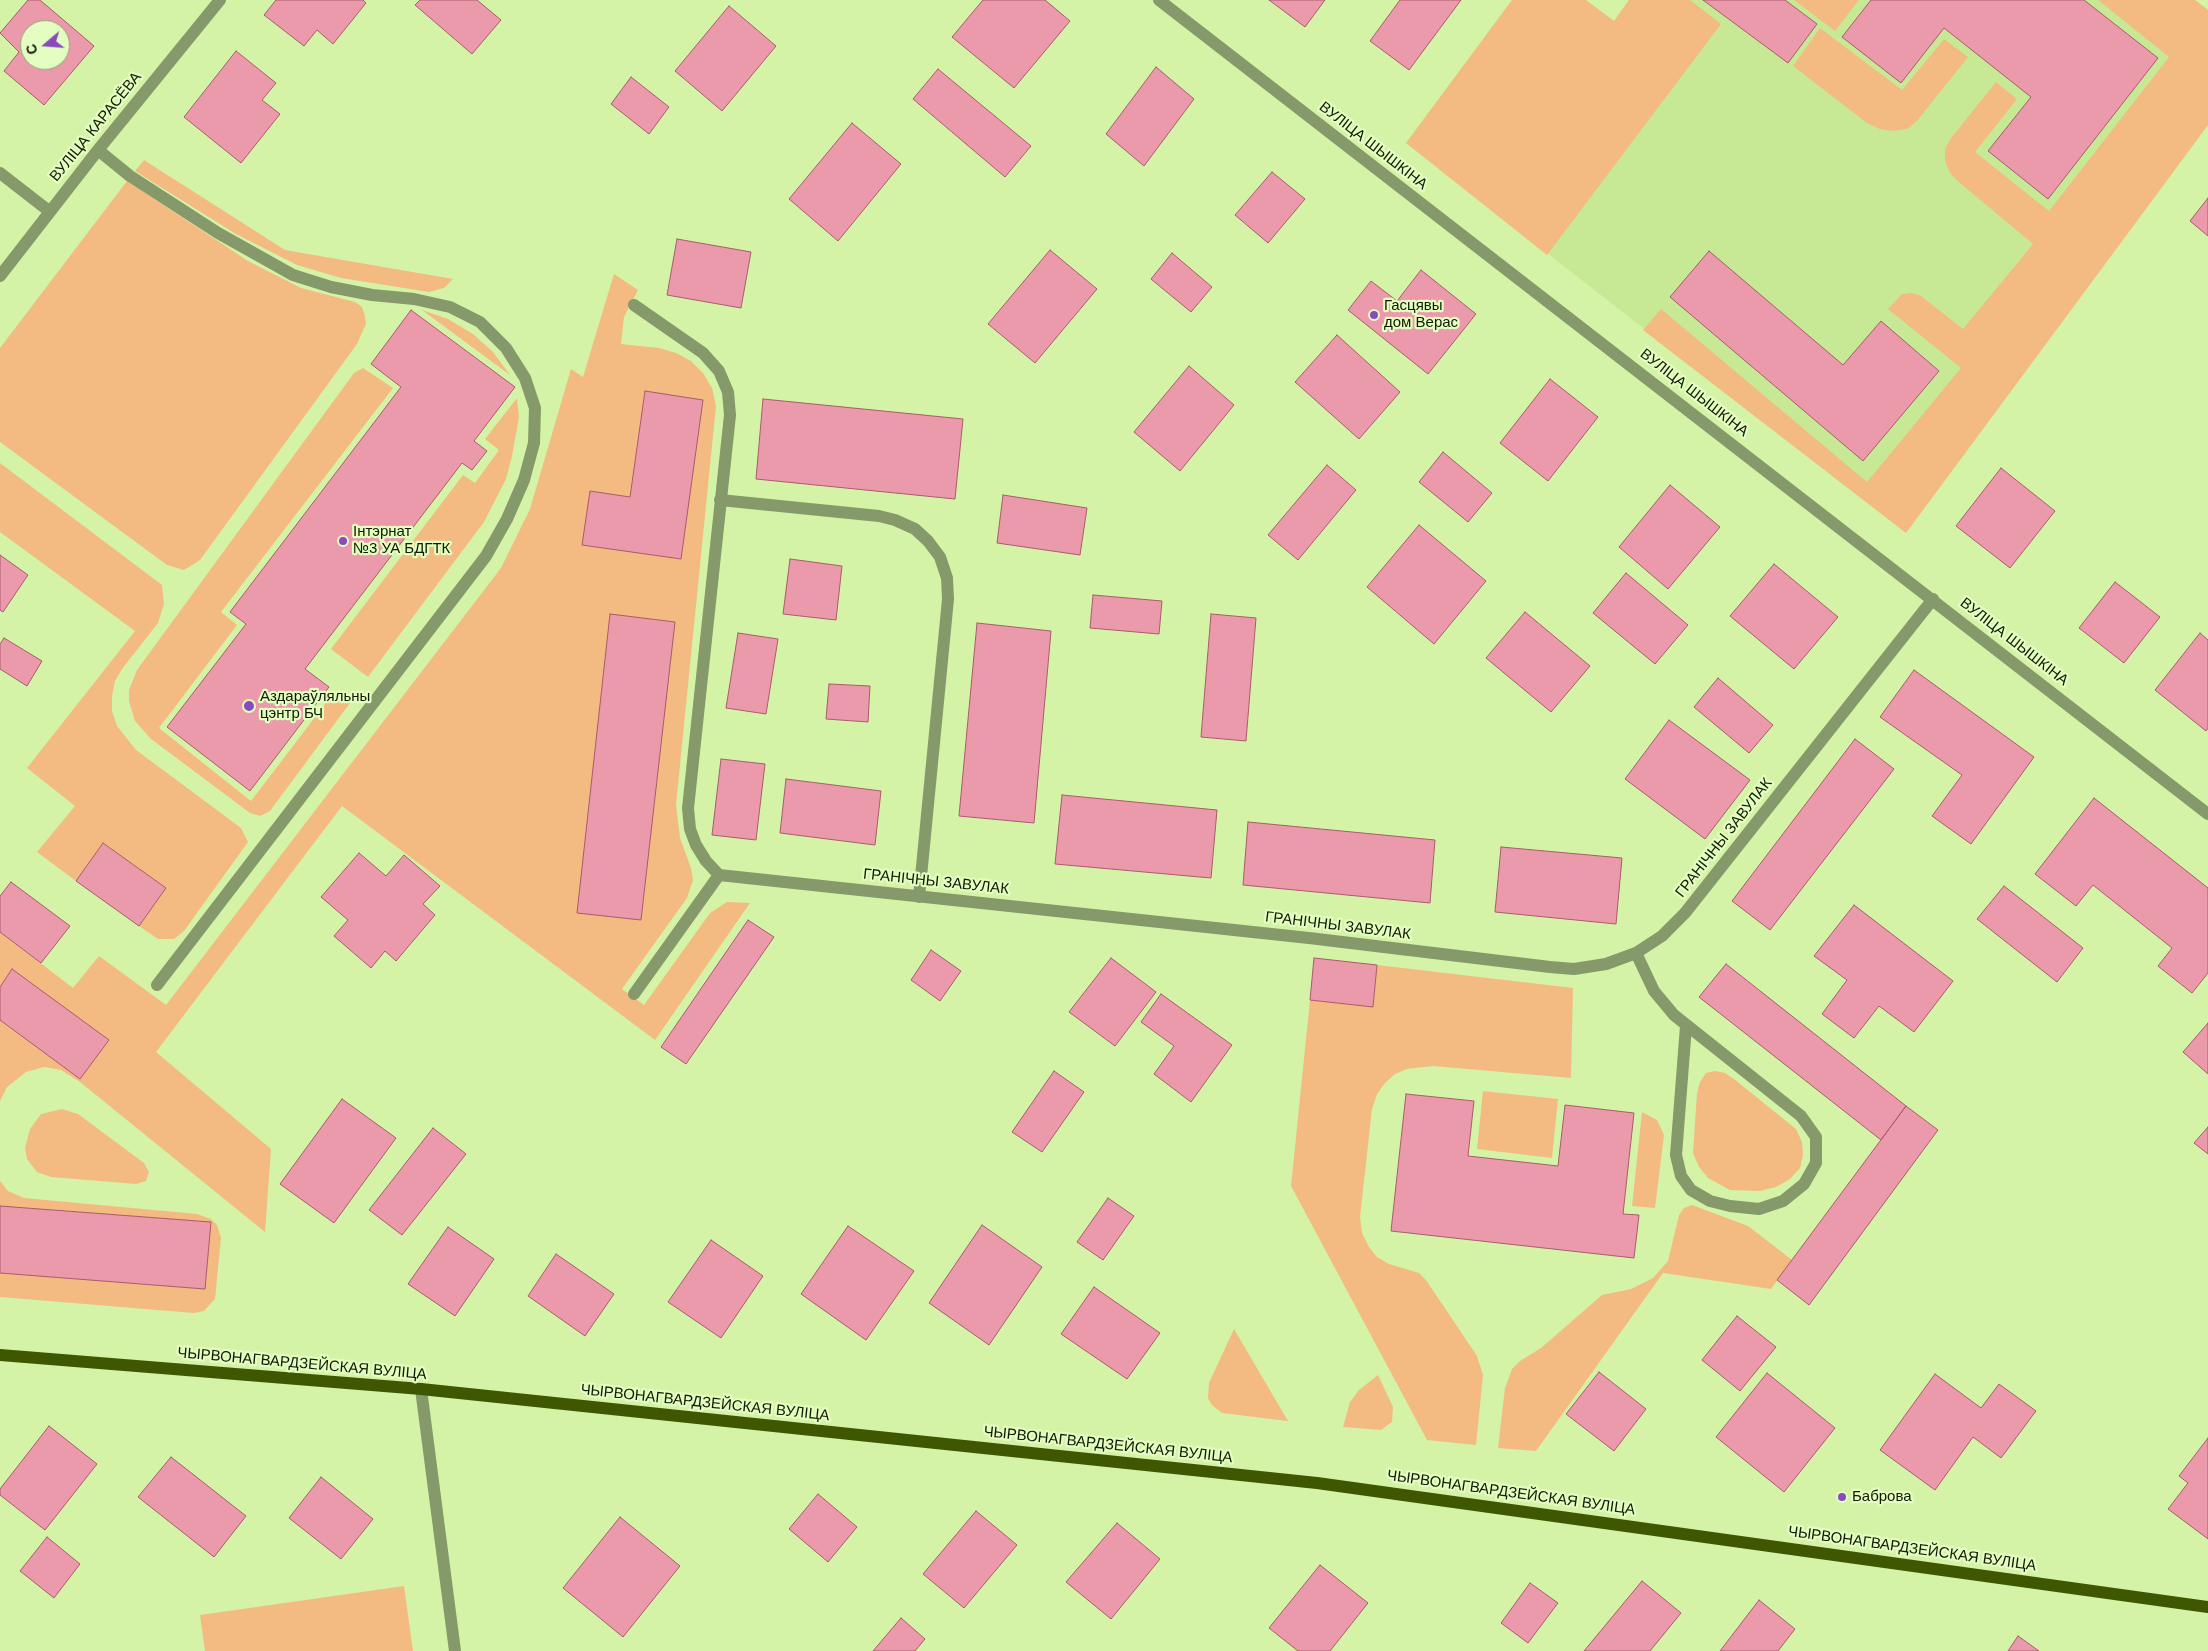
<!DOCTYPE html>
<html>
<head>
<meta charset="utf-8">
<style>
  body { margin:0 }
  #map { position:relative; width:2208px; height:1651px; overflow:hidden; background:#d4f3a7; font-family:Helvetica,sans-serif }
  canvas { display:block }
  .north { position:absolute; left:20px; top:20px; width:50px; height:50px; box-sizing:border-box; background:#e4fec1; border:1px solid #90a374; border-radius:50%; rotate:252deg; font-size:14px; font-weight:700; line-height:20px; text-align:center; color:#111b00 }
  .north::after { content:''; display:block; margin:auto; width:18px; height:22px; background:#8a4abf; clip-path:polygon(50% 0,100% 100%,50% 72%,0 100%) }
</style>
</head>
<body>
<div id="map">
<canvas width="2208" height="1651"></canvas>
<div class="north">С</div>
</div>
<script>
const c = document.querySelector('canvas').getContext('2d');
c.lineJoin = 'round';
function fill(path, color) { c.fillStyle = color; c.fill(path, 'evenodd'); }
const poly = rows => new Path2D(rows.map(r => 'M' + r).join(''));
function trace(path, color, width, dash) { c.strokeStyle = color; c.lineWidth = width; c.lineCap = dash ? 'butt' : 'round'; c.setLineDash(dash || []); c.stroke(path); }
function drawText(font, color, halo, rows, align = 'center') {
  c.font = font + ' Helvetica,sans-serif'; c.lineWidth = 4.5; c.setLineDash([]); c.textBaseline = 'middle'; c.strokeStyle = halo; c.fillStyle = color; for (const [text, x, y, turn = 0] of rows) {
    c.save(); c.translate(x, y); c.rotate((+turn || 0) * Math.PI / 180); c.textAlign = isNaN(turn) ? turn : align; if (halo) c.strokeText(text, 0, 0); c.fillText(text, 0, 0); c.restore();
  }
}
fill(poly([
  [1512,0,1586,0,1614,21,1629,0,2195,0,2208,10,2208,125,1906,533,1406,143]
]), '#c7e996');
fill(poly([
  [1512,0,1586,0,1614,21,1629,0,1690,0,1721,24,1547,255,1406,143],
  [1794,0,1859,0,1835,31],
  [2098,0,2195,0,2208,10,2208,125,1906,533,1643,330,1661,309,1867,482,1961,368,1888,309,1902,294,1912,293,1921,296,1963,329,2033,244,1960,183,1950,173,1945,161,1945,149,1951,138,1996,82,2017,99,1975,152,2049,211,2169,57],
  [1820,28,1902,90,1944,39,1968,57,1917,121,1907,129,1893,131,1880,129,1867,123,1793,66],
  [144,160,285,250,453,279,444,288,429,292,341,278,297,265,236,234,135,171],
  [127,181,248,261,301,288,355,302,362,307,365,316,366,324,357,344,200,560,184,570,167,565,0,442,0,348],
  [614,274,638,290,624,317,621,344,659,348,676,353,691,361,703,373,712,388,716,406,676,805,680,838,691,868,693,880,687,898,622,989,644,1005,710,913,727,902,750,903,655,1040,342,806,156,1052,271,1149,265,1232,80,1082,61,1070,44,1067,26,1072,7,1087,0,1101,0,932,73,988,99,956,166,1005,501,568,530,509,571,369,583,377],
  [422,310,448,319,473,334,493,352,510,375],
  [363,368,393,388,221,612,237,625,159,728,251,801,335,691,350,703,270,811,260,816,250,813,151,739,135,721,129,701,129,690,137,670,354,373],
  [517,398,519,417,512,456,506,479,484,522,368,677,331,649,463,475,475,483,499,450,485,439],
  [0,463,162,585,164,604,158,623,122,669,115,681,112,696,112,711,117,726,136,750,241,828,248,842,184,931,174,939,158,939,139,926,166,888,103,843,76,881,37,852,75,806,27,768,135,631,0,532],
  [1377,965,1573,988,1571,1078,1433,1066,1407,1069,1395,1074,1385,1083,1377,1094,1372,1109,1360,1217,1362,1233,1369,1247,1377,1257,1389,1264,1419,1273,1426,1280,1477,1356,1483,1375,1476,1445,1427,1440,1291,1186,1310,1000,1373,1007],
  [1715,1071,1725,1073,1734,1079,1796,1129,1802,1142,1803,1155,1800,1168,1790,1179,1776,1187,1760,1191,1730,1190,1708,1178,1699,1167,1693,1153,1697,1093,1700,1082,1706,1073],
  [1483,1091,1558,1099,1552,1158,1477,1149],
  [62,1109,78,1114,144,1163,149,1172,146,1181,136,1184,51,1177,37,1172,27,1159,25,1148,30,1129,41,1114],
  [1642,1112,1657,1120,1664,1135,1655,1208,1632,1206],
  [0,1181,8,1191,24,1198,197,1214,211,1219,217,1225,221,1238,215,1299,204,1311,194,1313,0,1297],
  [1692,1205,1748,1226,1792,1260,1771,1289,1663,1273,1536,1451,1498,1448,1505,1388,1512,1369,1520,1361,1541,1348,1602,1295,1631,1289,1653,1278,1668,1261,1679,1215,1684,1208],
  [1234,1329,1288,1421,1222,1413,1212,1405,1208,1398,1209,1383],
  [1378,1375,1393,1407,1392,1422,1381,1430,1343,1427,1350,1402,1359,1390],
  [404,1586,413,1651,205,1651,200,1615]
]), '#f3bb82');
const building = poly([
  [28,0,40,0,94,46,44,105,4,71,19,52,0,33,28,0],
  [30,30,60,30,60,60,30,60,30,30],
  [276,0,363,0,366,3,333,44,317,30,304,46,264,15,276,0],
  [420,0,477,0,501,20,472,54,415,5,420,0],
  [983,0,1045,0,1070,21,1014,88,952,37,983,0],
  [1269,0,1325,0,1305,27,1269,0],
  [1400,0,1461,0,1409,70,1370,41,1400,0],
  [1703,0,1785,0,1817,24,1788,63,1703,0],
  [1871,0,2084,0,2158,58,2048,199,1988,151,2031,97,1944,28,1901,83,1842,37,1871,0],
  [729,6,776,46,722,111,675,71,729,6],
  [236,51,276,83,262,100,280,114,241,163,184,117,236,51],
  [1156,67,1194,99,1144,166,1106,134,1156,67],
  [938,69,1031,146,1005,177,913,99,938,69],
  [631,77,669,107,649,134,611,104,631,77],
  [852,123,901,164,838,241,789,199,852,123],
  [1272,172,1305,199,1268,243,1235,215,1272,172],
  [2208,198,2208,236,2190,221,2208,198],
  [677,239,751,252,741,308,667,295,677,239],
  [1050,250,1097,289,1035,363,988,324,1050,250],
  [1709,251,1843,365,1881,321,1939,371,1863,461,1670,297,1709,251],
  [1172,253,1212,287,1191,312,1151,279,1172,253],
  [1421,270,1476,314,1428,374,1348,310,1371,281,1397,301,1421,270],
  [411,310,515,387,474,441,487,451,472,470,462,463,305,669,329,687,250,791,167,727,246,624,230,612,401,387,371,364,411,310],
  [1337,335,1400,392,1359,439,1295,382,1337,335],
  [1189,366,1234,405,1180,471,1134,432,1189,366],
  [1550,379,1598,417,1548,481,1500,443,1550,379],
  [645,391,703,400,681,559,582,545,590,491,630,497,645,391],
  [763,399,963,419,955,499,756,479,763,399],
  [1443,452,1492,493,1468,522,1419,482,1443,452],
  [1327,465,1356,490,1298,560,1268,535,1327,465],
  [2001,468,2055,511,2010,568,1956,526,2001,468],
  [1670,485,1720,527,1668,589,1619,547,1670,485],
  [1003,495,1087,508,1080,555,997,543,1003,495],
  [1419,525,1486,581,1434,644,1367,587,1419,525],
  [0,555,28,575,3,612,0,610,0,555],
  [790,559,842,566,836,620,783,614,790,559],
  [1774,564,1838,617,1794,669,1730,616,1774,564],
  [1626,573,1688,625,1655,664,1593,613,1626,573],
  [2115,582,2160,617,2124,663,2079,628,2115,582],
  [1093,595,1162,601,1159,634,1090,628,1093,595],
  [1525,612,1590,666,1551,712,1486,658,1525,612],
  [610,614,675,622,641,920,577,913,610,614],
  [1211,614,1256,618,1246,741,1201,737,1211,614],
  [977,623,1051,631,1034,823,959,816,977,623],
  [738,633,778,639,766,714,726,708,738,633],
  [2200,633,2208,640,2208,728,2206,731,2155,690,2200,633],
  [4,638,42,661,27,686,0,669,0,644,4,638],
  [1914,670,2034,757,1971,844,1932,816,1962,775,1880,717,1914,670],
  [1718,678,1773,725,1749,753,1694,707,1718,678],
  [829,684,870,686,868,722,826,719,829,684],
  [1669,720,1750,780,1705,839,1625,779,1669,720],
  [1855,739,1894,769,1770,930,1732,901,1855,739],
  [721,759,765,764,756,840,712,835,721,759],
  [786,779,881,791,875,845,780,833,786,779],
  [1062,795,1217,810,1211,878,1055,864,1062,795],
  [2094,798,2208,888,2208,973,2192,993,2158,966,2172,948,2093,885,2076,906,2035,874,2094,798],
  [1248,822,1435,840,1430,903,1243,885,1248,822],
  [103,843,166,888,139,926,76,881,103,843],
  [1501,847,1622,858,1616,924,1495,912,1501,847],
  [359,853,386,876,404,855,440,886,423,904,435,915,396,961,385,951,371,968,334,936,348,920,321,897,359,853],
  [11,882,70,926,41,963,0,932,0,896,11,882],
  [2004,886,2083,948,2057,982,1977,919,2004,886],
  [1854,905,1953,981,1914,1032,1879,1006,1854,1038,1822,1014,1847,980,1814,956,1854,905],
  [748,920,774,937,686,1064,661,1047,748,920],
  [931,950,961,971,940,1001,911,980,931,950],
  [1111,958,1156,992,1115,1046,1069,1012,1111,958],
  [1314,958,1377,965,1373,1007,1310,1000,1314,958],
  [1726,964,1906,1106,1881,1140,1699,997,1726,964],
  [12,969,109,1040,80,1079,0,1020,0,987,12,969],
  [1161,994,1232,1045,1191,1102,1154,1074,1174,1046,1141,1022,1161,994],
  [2208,1023,2208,1074,2183,1052,2208,1023],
  [1054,1071,1084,1092,1042,1152,1012,1132,1054,1071],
  [1406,1094,1474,1101,1468,1156,1558,1166,1565,1105,1634,1113,1623,1214,1639,1215,1634,1258,1391,1231,1406,1094],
  [342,1099,396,1138,334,1223,280,1184,342,1099],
  [1906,1106,1938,1130,1809,1305,1777,1280,1906,1106],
  [2208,1127,2208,1154,2194,1143,2208,1127],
  [433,1128,466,1154,402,1235,369,1210,433,1128],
  [1108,1198,1134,1216,1103,1260,1077,1242,1108,1198],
  [0,1206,211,1222,205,1289,0,1273,0,1206],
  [982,1225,1042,1267,989,1345,929,1303,982,1225],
  [848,1226,914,1271,866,1340,801,1294,848,1226],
  [448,1227,494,1259,455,1316,408,1284,448,1227],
  [711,1240,763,1276,721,1338,668,1302,711,1240],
  [556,1254,614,1294,585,1336,528,1296,556,1254],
  [1094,1287,1160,1333,1127,1379,1061,1334,1094,1287],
  [1737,1316,1776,1347,1740,1391,1702,1360,1737,1316],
  [1599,1372,1646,1409,1614,1451,1566,1414,1599,1372],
  [1767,1373,1835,1428,1784,1492,1716,1437,1767,1373],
  [1935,1374,1981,1408,1999,1384,2036,1411,2001,1458,1973,1437,1935,1490,1880,1450,1935,1374],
  [49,1426,97,1464,45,1530,0,1495,0,1489,49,1426],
  [2208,1438,2208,1539,2168,1509,2188,1483,2179,1476,2208,1438],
  [171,1457,246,1516,214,1557,138,1497,171,1457],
  [321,1477,373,1519,341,1559,289,1518,321,1477],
  [818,1494,857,1527,828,1562,789,1529,818,1494],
  [976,1511,1017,1545,964,1608,923,1574,976,1511],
  [620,1517,680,1566,623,1637,563,1588,620,1517],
  [1117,1523,1160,1559,1111,1619,1066,1582,1117,1523],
  [47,1537,80,1564,54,1598,20,1571,47,1537],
  [1320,1565,1368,1603,1330,1651,1298,1651,1269,1628,1320,1565],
  [1642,1581,1681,1613,1650,1651,1584,1651,1642,1581],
  [1530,1583,1558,1603,1528,1643,1501,1623,1530,1583],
  [1759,1600,1795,1629,1778,1651,1720,1651,1759,1600],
  [901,1618,925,1639,915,1651,873,1651,901,1618],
  [2018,1636,2039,1651,2008,1651,2018,1636]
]);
fill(building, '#ea9aaa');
trace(building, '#a95b6d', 1);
trace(poly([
  [1159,0,2208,814],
  [98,150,130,176,218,233,293,275,331,287,372,295,414,299,450,307,480,322,506,348,525,378,535,408,534,443,524,480,507,519,486,556,157,985],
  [0,173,49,211],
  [0,276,98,150,220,0],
  [634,305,703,353,719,371,728,392,730,415,688,808,690,829,696,845,706,861,719,875],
  [720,500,879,516,895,520,915,529,928,541,940,557,947,578,948,599,919,897],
  [719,875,1309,938,1550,967,1574,969,1606,964,1636,953,1662,936,1685,913,1933,599],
  [1636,953,1654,991,1674,1015,1801,1116,1816,1137,1816,1163,1804,1184,1783,1201,1759,1209,1730,1206,1710,1201,1691,1190,1681,1176,1676,1155,1686,1026],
  [634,994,719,875],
  [421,1389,455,1651]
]), '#86996a', 12);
trace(poly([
  [0,1355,421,1389,1317,1483,2208,1607]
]), '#3e5700', 12);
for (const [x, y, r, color] of [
  [1374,315,5,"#8a4abf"],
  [343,541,5,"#8a4abf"],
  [249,706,6,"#8a4abf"],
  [1842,1497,5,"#8a4abf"]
]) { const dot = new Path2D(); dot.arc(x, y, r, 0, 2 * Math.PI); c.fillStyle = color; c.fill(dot); trace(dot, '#e4fec1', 2); }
drawText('15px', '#111b00', '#e4fec1', [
  ["ВУЛІЦА КАРАСЁВА",96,127,-51],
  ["ВУЛІЦА ШЫШКІНА",1373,146,38],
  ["ВУЛІЦА ШЫШКІНА",1694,393,38],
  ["ВУЛІЦА ШЫШКІНА",2014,642,38],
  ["ГРАНІЧНЫ ЗАВУЛАК",1724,838,-52],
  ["ГРАНІЧНЫ ЗАВУЛАК",936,882,6],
  ["ГРАНІЧНЫ ЗАВУЛАК",1338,926,7],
  ["ЧЫРВОНАГВАРДЗЕЙСКАЯ ВУЛІЦА",302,1364,5],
  ["ЧЫРВОНАГВАРДЗЕЙСКАЯ ВУЛІЦА",705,1403,6],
  ["ЧЫРВОНАГВАРДЗЕЙСКАЯ ВУЛІЦА",1108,1445,6],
  ["ЧЫРВОНАГВАРДЗЕЙСКАЯ ВУЛІЦА",1511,1493,8],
  ["ЧЫРВОНАГВАРДЗЕЙСКАЯ ВУЛІЦА",1912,1549,8]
]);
drawText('15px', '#111b00', '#e4fec1', [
  ["Гасцявы",1384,306],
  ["дом Верас",1384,323],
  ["Інтэрнат",353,532],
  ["№3 УА БДГТК",353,549],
  ["Аздараўляльны",260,697],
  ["цэнтр БЧ",260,714],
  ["Баброва",1852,1497]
], 'left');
</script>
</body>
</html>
